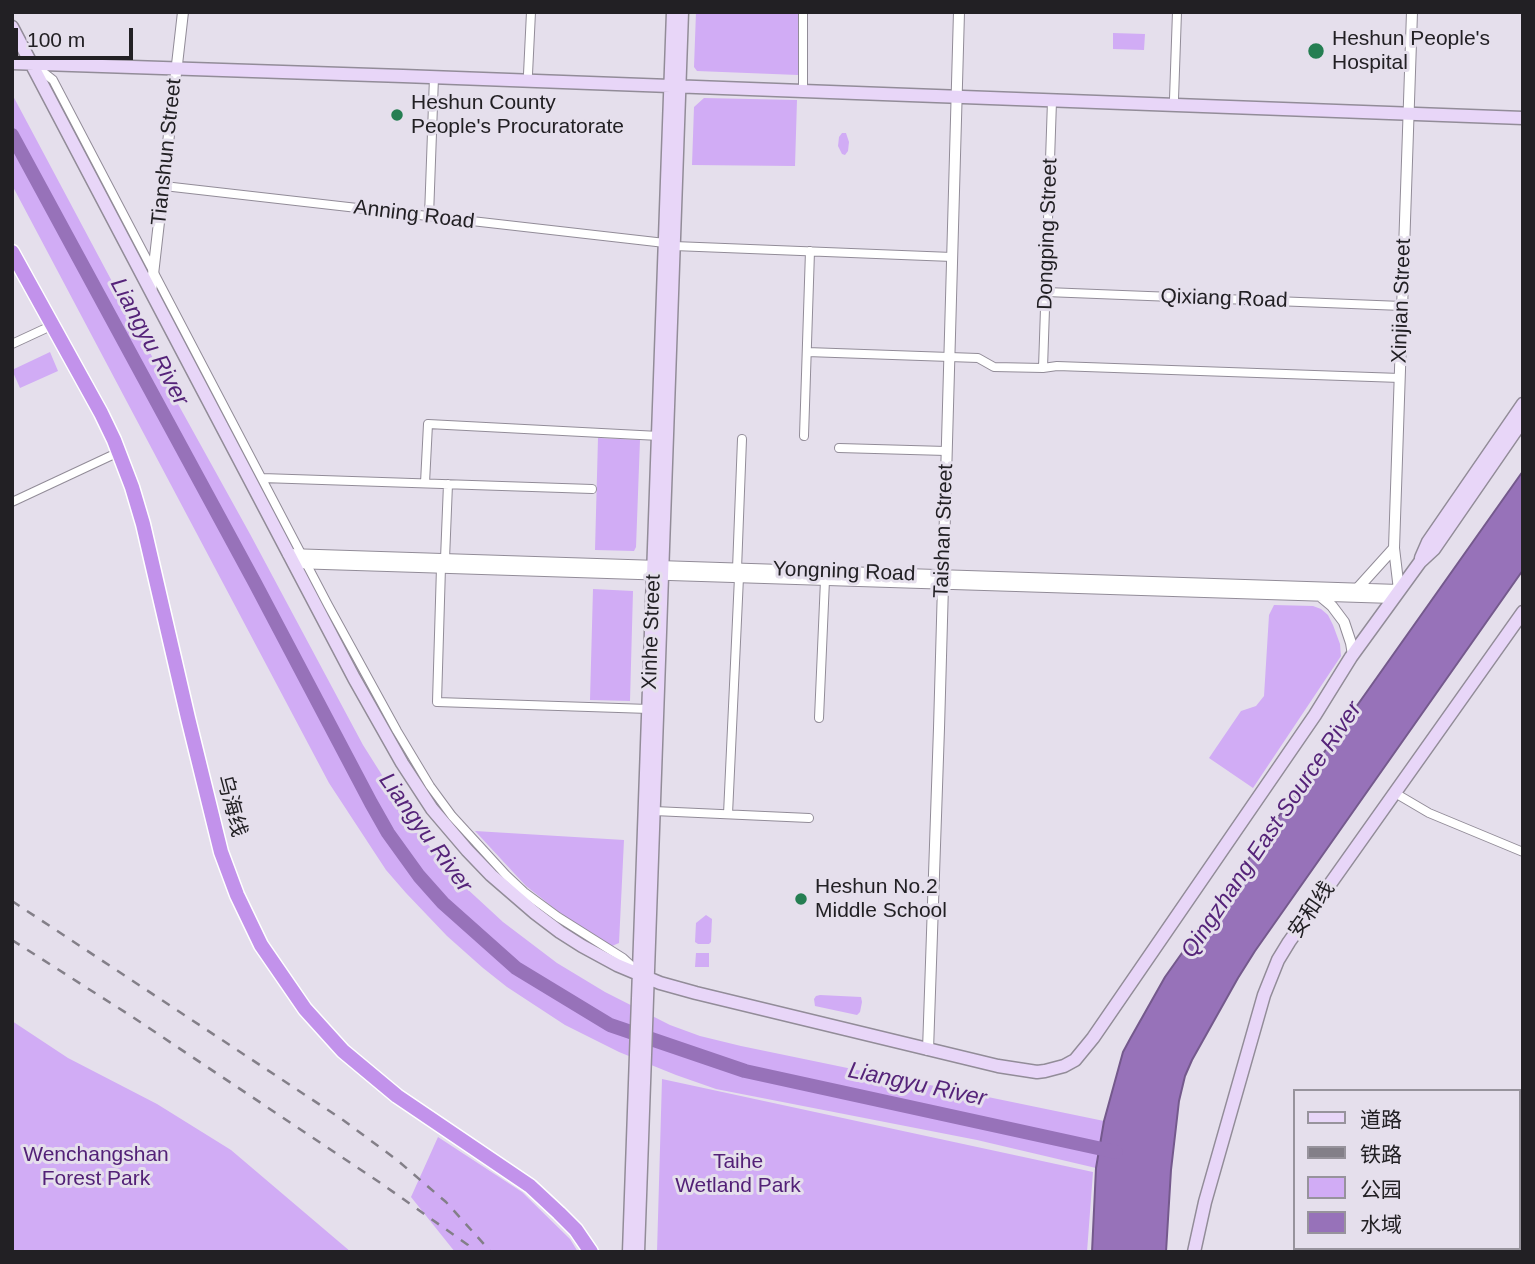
<!DOCTYPE html>
<html>
<head>
<meta charset="utf-8">
<style>
  body { margin:0 }
  #map { position:relative; width:1535px; height:1264px; overflow:hidden; background:#e5dfec; font-family:Helvetica,"Noto Sans SC",sans-serif }
  canvas { display:block }
  .frame { position:absolute; inset:0; border:14px solid #222024; pointer-events:none }
  .legend { position:absolute; left:1293px; top:1089px; width:228px; height:161px; box-sizing:border-box; background:#e5dfec; border:2px solid #97939c; margin:0; padding:9px 12px; list-style:none; font-size:21px; color:#222024 }
  .legend li { display:flex; align-items:center; gap:14px; height:35px }
  .legend b { width:35px; border:2px solid #97939c }
  .scale { position:absolute; left:14px; top:28px; width:119px; height:32px; box-sizing:border-box; border:4px solid #222024; border-top:0; padding-left:9px; font-size:21px; line-height:24px; white-space:nowrap; color:#222024; -webkit-text-stroke:5px #e5dfec; paint-order:stroke }
</style>
</head>
<body>
<div id="map">
<canvas width="1535" height="1264"></canvas>
<div class="frame"></div>
<ul class="legend">
<li><b style="height:9px;background:#e8d6f8"></b>道路</li>
<li><b style="height:9px;background:#837f88"></b>铁路</li>
<li><b style="height:19px;background:#d1acf5"></b>公园</li>
<li><b style="height:19px;background:#9772b9"></b>水域</li>
</ul>
<div class="scale">100 m</div>
</div>
<script>
const c = document.querySelector('canvas').getContext('2d');
c.lineJoin = 'round';
function fill(path, color) { c.fillStyle = color; c.fill(path, 'evenodd'); }
const poly = rows => new Path2D(rows.map(r => 'M' + r).join(''));
function trace(path, color, width, dash) { c.strokeStyle = color; c.lineWidth = width; c.lineCap = dash ? 'butt' : 'round'; c.setLineDash(dash || []); c.stroke(path); }
function drawText(font, color, halo, rows, align = 'center') {
  c.font = font + ' Helvetica,"Noto Sans SC",sans-serif'; c.lineWidth = 6; c.setLineDash([]); c.textBaseline = 'middle'; c.strokeStyle = halo; c.fillStyle = color; for (const [text, x, y, turn = 0] of rows) {
    c.save(); c.translate(x, y); c.rotate((+turn || 0) * Math.PI / 180); c.textAlign = isNaN(turn) ? turn : align; if (halo) c.strokeText(text, 0, 0); c.fillText(text, 0, 0); c.restore();
  }
}
fill(poly([
  [696,12,800,12,798,75,697,71,694,67],
  [1113,33,1145,34,1144,50,1113,49],
  [12,94,163,377,250,534,363,745,416,829,445,866,464,886,503,922,557,963,605,992,670,1025,700,1036,741,1046,1104,1121,1096,1168,977,1140,716,1089,676,1075,619,1052,565,1025,507,987,483,968,447,936,406,893,386,870,329,783,12,185],
  [704,98,797,100,795,166,692,165,694,107],
  [842,133,846,133,849,142,848,151,845,155,842,154,838,146,839,137],
  [50,352,58,371,20,388,12,370],
  [598,438,640,440,636,547,634,551,595,550],
  [593,589,633,591,630,701,590,700],
  [1274,605,1313,606,1321,609,1328,615,1333,625,1340,644,1341,656,1253,788,1209,758,1241,711,1256,706,1264,696,1269,615],
  [475,831,624,840,619,943,612,946,564,916,526,886],
  [706,915,712,919,711,942,709,944,698,944,695,942,696,923],
  [696,953,709,953,709,967,695,967],
  [820,995,861,997,862,1002,860,1012,857,1015,815,1006,814,999,816,996],
  [12,1021,68,1058,157,1104,231,1150,351,1252,12,1252],
  [662,1079,1093,1172,1087,1252,657,1252],
  [438,1137,522,1192,570,1239,578,1252,455,1252,411,1197]
]), '#d1acf5');
const water = poly([
  [1523,471,1523,570,1255,951,1238,978,1192,1060,1185,1076,1179,1101,1171,1170,1166,1252,1092,1252,1096,1168,1104,1121,1123,1052,1130,1039,1165,977,1523,471]
]);
fill(water, '#9772b9');
trace(water, '#74598c', 2);
trace(poly([
  [12,135,255,583,371,803,388,833,419,876,443,903,516,968,610,1025,745,1071,1116,1152]
]), '#9772b9', 14);
const minor = poly([
  [34,65,53,80,328,605,397,731,430,786,452,816,506,875,524,892,558,917,623,958,636,970],
  [528,74,531,12],
  [803,85,803,12],
  [1174,99,1177,12],
  [164,186,665,243],
  [429,216,434,77],
  [674,246,952,257],
  [1046,292,1402,306],
  [12,344,53,325],
  [807,352,978,358,994,367,1043,368,1057,366,1400,378],
  [1043,368,1052,101],
  [804,436,810,251],
  [839,448,946,451],
  [262,478,592,489],
  [425,483,428,424,659,436],
  [12,502,119,452],
  [445,559,448,484],
  [441,567,437,702,649,709],
  [737,569,742,439],
  [819,718,825,580],
  [1395,793,1429,813,1523,852],
  [654,811,809,818],
  [728,814,739,577]
]);
const tertiary = poly([
  [151,292,183,12],
  [288,554,1399,590,1394,548,1412,12],
  [293,563,1393,598],
  [1357,589,1394,548],
  [1320,596,1332,606,1344,622,1351,643,1353,655],
  [928,1050,939,728,959,12]
]);
const secondary = poly([
  [12,27,354,678,402,763,432,809,467,850,491,875,535,913,560,932,582,946,617,965,660,983,696,993,998,1066,1037,1072,1045,1071,1064,1066,1075,1060,1093,1038,1315,715,1351,657,1420,562,1434,549,1523,420],
  [12,63,403,76,1523,118],
  [1421,558,1428,542,1523,404],
  [629,1252,673,12],
  [638,1252,682,12],
  [1194,1252,1205,1202,1264,995,1278,960,1289,942,1523,612]
]);
const trunk = poly([
  [12,252,101,413,114,440,132,487,143,524,188,718,221,852,237,895,261,945,305,1009,343,1051,397,1096,530,1186,559,1213,576,1230,591,1252]
]);
trace(minor, '#928c98', 10);
trace(tertiary, '#928c98', 12);
trace(secondary, '#928c98', 15);
trace(trunk, '#fff', 17);
trace(minor, '#fff', 8);
trace(tertiary, '#fff', 10);
trace(secondary, '#e8d6f8', 12);
trace(trunk, '#c292eb', 14);
trace(poly([
  [12,901,343,1120,397,1160,446,1202,491,1252],
  [12,940,131,1016,382,1184,468,1245,472,1252]
]), '#837f88', 2.5, [9, 9]);
for (const [x, y, r, color] of [
  [1316,51,9,"#257e52"],
  [397,115,7,"#257e52"],
  [801,899,7,"#257e52"]
]) { const dot = new Path2D(); dot.arc(x, y, r, 0, 2 * Math.PI); c.fillStyle = color; c.fill(dot); trace(dot, '#e5dfec', 2.5); }
drawText('21px', '#222024', '#e5dfec', [
  ["Heshun People's",1332,39],
  ["Hospital",1332,63],
  ["Heshun County",411,103],
  ["People's Procuratorate",411,127],
  ["Heshun No.2",815,887],
  ["Middle School",815,911]
], 'left');
drawText('21px', '#222024', '#e5dfec', [
  ["Tianshun Street",167,152,-84],
  ["Anning Road",414,215,7],
  ["Dongping Street",1048,234,-88],
  ["Qixiang Road",1224,299,2],
  ["Xinjian Street",1402,301,-88],
  ["Taishan Street",944,531,-88],
  ["Yongning Road",844,572,2],
  ["Xinhe Street",652,632,-88],
  ["乌海线",231,806,75],
  ["安和线",1312,910,-55]
]);
drawText('21px', '#532177', '#e5dfec', [
  ["Wenchangshan",96,1155],
  ["Forest Park",96,1179],
  ["Taihe",738,1162],
  ["Wetland Park",738,1186]
]);
drawText('italic 23px', '#552379', '#e5dfec', [
  ["Liangyu River",149,342,62],
  ["Qingzhang East Source River",1272,830,-56],
  ["Liangyu River",425,833,54],
  ["Liangyu River",917,1085,12]
]);
</script>
</body>
</html>
